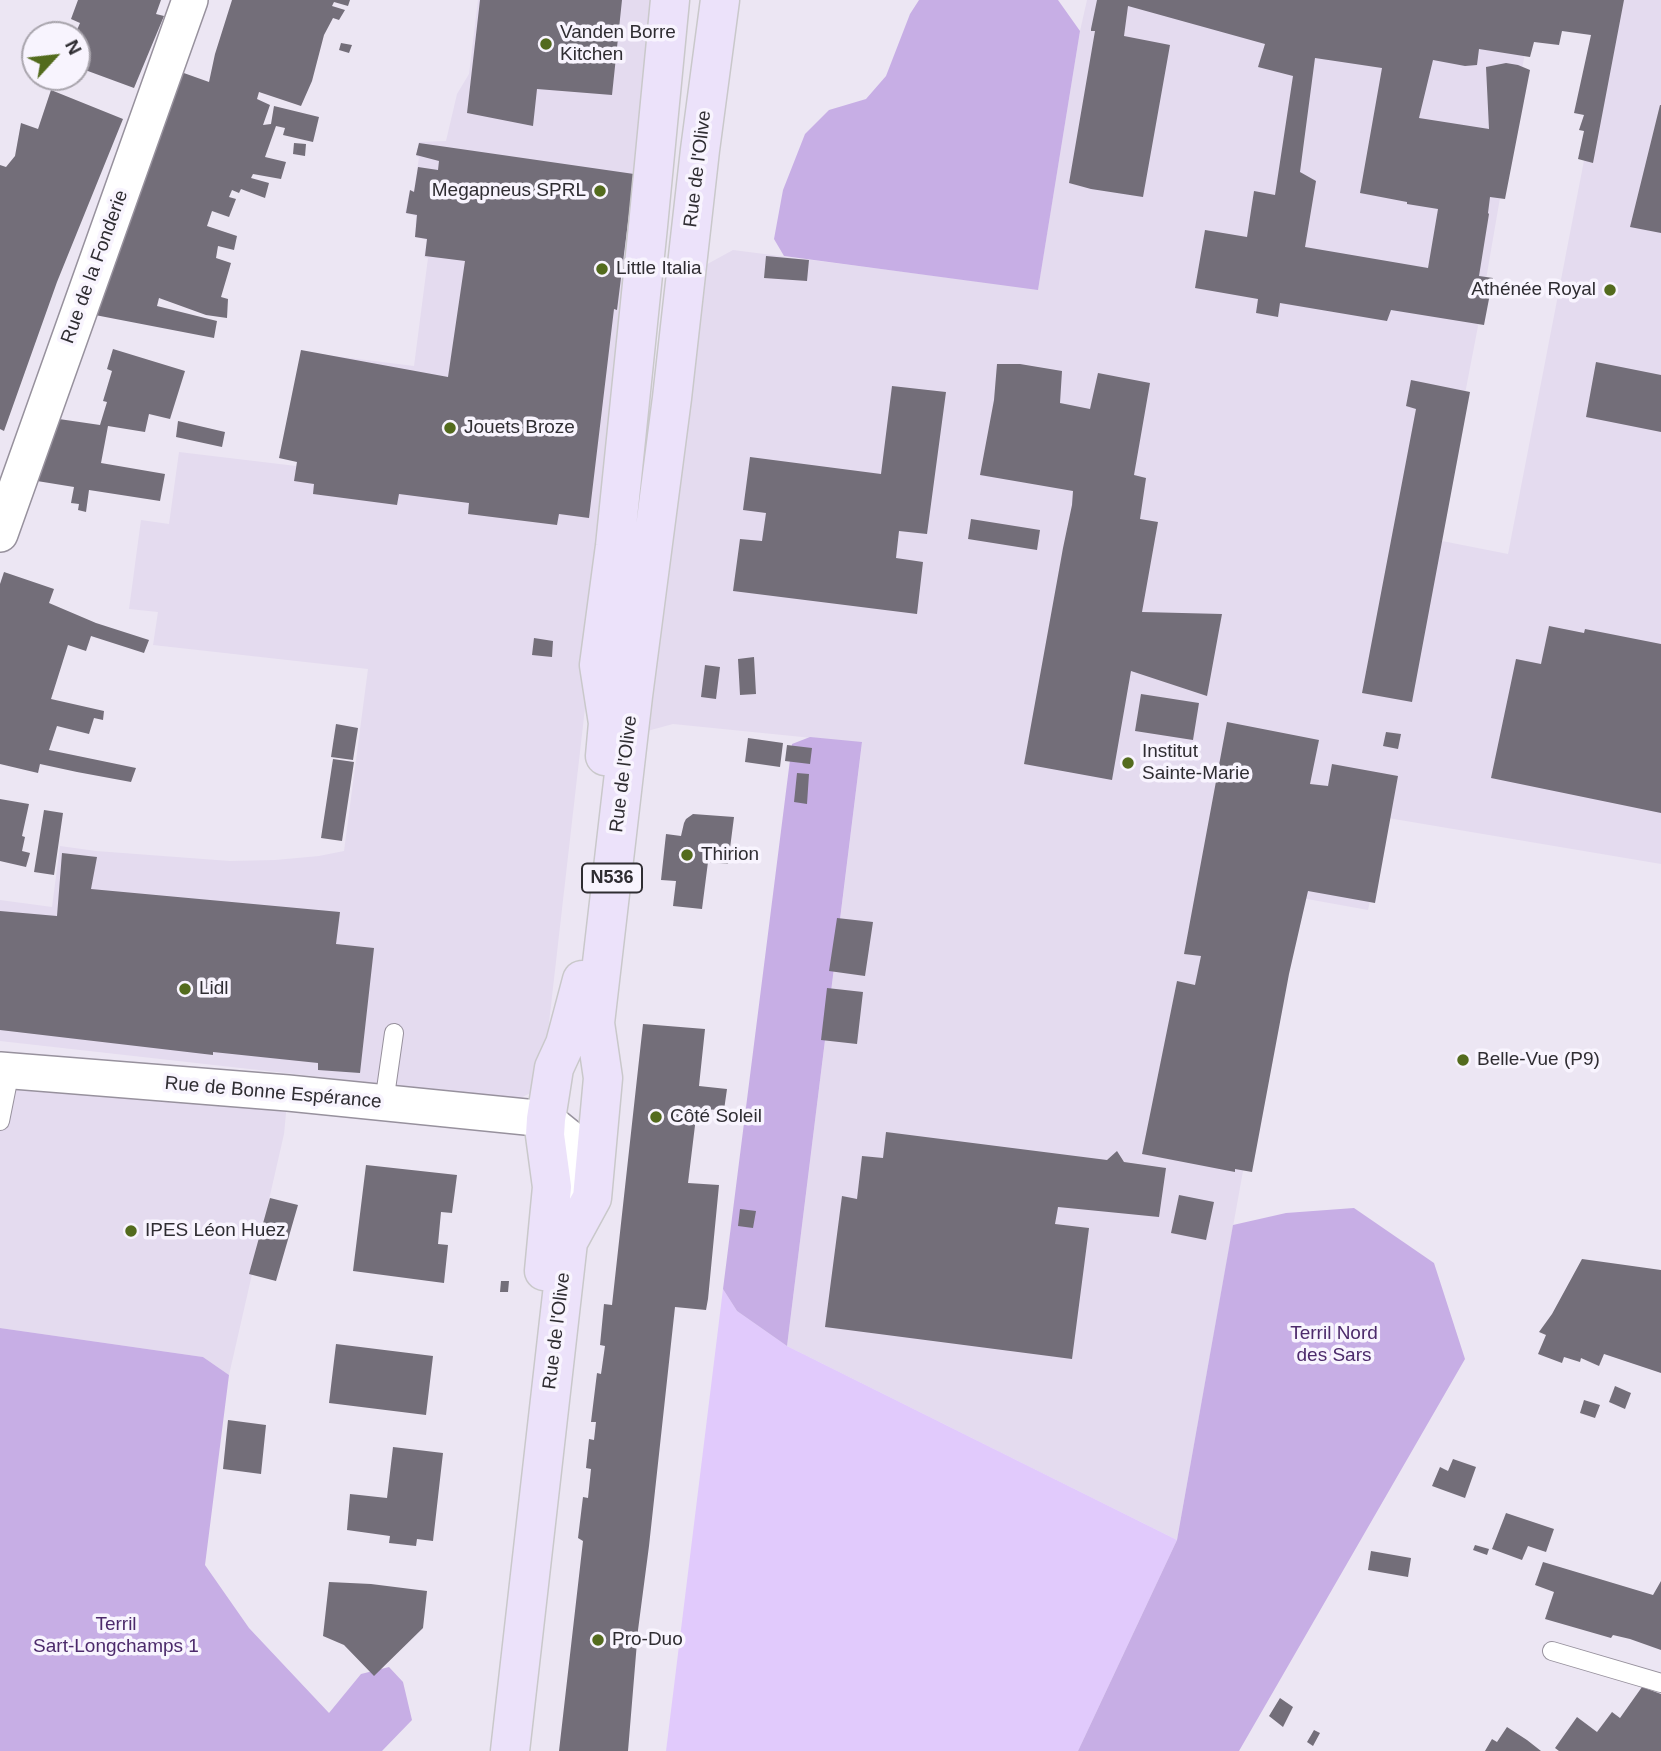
<!DOCTYPE html>
<html>
<head>
<meta charset="utf-8">
<style>
  body { margin:0 }
  #map { position:relative; width:1661px; height:1751px; overflow:hidden; background:#ece6f3; font-family:Arial,sans-serif }
  canvas { display:block }
  .north { position:absolute; left:21px; top:21px; width:70px; height:70px; box-sizing:border-box; background:#f8f4fe; border:2px solid #a8a4ac; border-radius:50%; rotate:63deg; font-size:19px; font-weight:700; line-height:28px; text-align:center; color:#2f2d32 }
  .north::after { content:''; display:block; margin:auto; width:24px; height:32px; background:#536b1d; clip-path:polygon(50% 0,100% 100%,50% 72%,0 100%) }
</style>
</head>
<body>
<div id="map">
<canvas width="1661" height="1751"></canvas>
<div class="north">N</div>
</div>
<script>
const c = document.querySelector('canvas').getContext('2d');
c.lineJoin = 'round';
function fill(path, color) { c.fillStyle = color; c.fill(path, 'evenodd'); }
const poly = rows => new Path2D(rows.map(r => 'M' + r).join(''));
function trace(path, color, width, dash) { c.strokeStyle = color; c.lineWidth = width; c.lineCap = dash ? 'butt' : 'round'; c.setLineDash(dash || []); c.stroke(path); }
function drawText(font, color, halo, rows, align = 'center') {
  c.font = font + ' Arial,sans-serif'; c.lineWidth = 7; c.setLineDash([]); c.textBaseline = 'middle'; c.strokeStyle = halo; c.fillStyle = color; for (const [text, x, y, turn = 0] of rows) {
    c.save(); c.translate(x, y); c.rotate((+turn || 0) * Math.PI / 180); c.textAlign = isNaN(turn) ? turn : align; if (halo) c.strokeText(text, 0, 0); c.fillText(text, 0, 0); c.restore();
  }
}
fill(poly([
  [478,0,666,0,543,1075,535,1091,518,1099,503,1099,410,1087,0,1041,0,900,52,907,60,846,96,851,230,861,275,860,319,856,344,851,368,669,153,645,158,612,129,609,141,520,169,524,179,452,296,466,310,353,414,366,428,258,424,257,427,240,415,237,416,216,405,213,410,190,414,191,419,157,416,156,419,142,446,141,457,94,469,74],
  [1087,0,1534,0,1478,326,1437,540,1508,554,1615,0,1661,0,1661,864,1388,818,1368,910,1296,897,1253,1115,1177,1540,787,1346,862,743,673,724,629,736,682,278,733,250,1038,289,1080,31],
  [0,1070,288,1093,284,1134,229,1375,203,1357,0,1328]
]), '#e4dbef');
fill(poly([
  [723,1289,737,1311,787,1346,1177,1540,1078,1751,666,1751]
]), '#e1cafc');
fill(poly([
  [919,0,1058,0,1080,31,1038,290,784,256,774,239,783,190,805,134,829,110,866,99,886,76,910,14],
  [810,737,862,742,787,1346,737,1311,723,1289,792,744],
  [1354,1208,1434,1263,1465,1359,1239,1751,1078,1751,1177,1540,1233,1225,1286,1213],
  [0,1328,203,1357,229,1375,205,1565,249,1628,329,1713,361,1674,389,1667,403,1682,412,1720,382,1751,0,1751]
]), '#c7aee5');
fill(poly([
  [78,0,161,0,156,14,164,16,134,88,77,67,77,35,57,35,61,24,77,30,80,23,71,19],
  [232,0,350,0,348,6,334,2,332,6,345,10,339,20,333,18,324,35,312,81,301,106,259,92,257,99,270,105,263,125,271,124,274,106,319,117,313,142,283,135,285,128,276,126,265,157,286,162,281,179,253,174,251,178,269,183,265,198,241,189,239,193,232,190,229,197,236,199,229,217,212,211,207,226,237,236,234,250,218,246,216,258,231,263,221,297,228,299,227,318,206,315,159,298,157,306,217,321,214,338,95,315,181,72,209,82,215,54],
  [480,0,622,0,612,95,537,89,533,126,467,113],
  [1097,0,1624,0,1593,163,1578,159,1584,131,1579,130,1584,115,1574,113,1591,35,1562,31,1559,45,1534,42,1530,57,1479,49,1477,65,1465,66,1433,60,1419,118,1489,129,1486,67,1506,63,1518,65,1530,70,1505,199,1490,197,1488,213,1489,214,1479,276,1493,278,1484,325,1391,310,1387,321,1280,303,1278,317,1256,313,1258,299,1195,288,1205,230,1247,237,1254,191,1275,195,1293,76,1258,67,1265,44,1128,6,1124,36,1170,45,1143,197,1091,189,1069,183,1095,31,1091,31,1091,29],
  [1315,58,1382,68,1360,193,1407,202,1407,204,1438,209,1428,268,1305,247,1316,181,1300,172],
  [341,43,352,45,349,53,339,50],
  [51,90,123,119,57,282,4,431,0,429,0,165,6,167,15,156,21,123,38,129],
  [1660,105,1661,105,1661,233,1630,227],
  [294,143,306,144,305,156,293,154],
  [419,143,634,174,617,310,614,309,589,518,559,514,557,525,468,514,469,503,399,494,397,505,313,494,314,484,294,481,297,462,279,458,301,350,448,377,465,261,425,256,427,239,415,237,417,215,406,213,410,190,414,192,418,167,438,170,439,161,416,155],
  [766,256,809,260,807,281,764,278],
  [113,349,185,371,170,419,149,414,145,432,108,426,101,463,165,474,160,501,89,490,86,512,78,510,79,504,71,503,74,487,37,481,59,419,100,425,107,402,103,401,112,371,107,369],
  [1596,362,1661,375,1661,432,1586,417],
  [997,364,1020,364,1062,371,1060,403,1090,409,1098,373,1150,383,1134,475,1146,478,1140,519,1158,522,1142,612,1222,614,1207,696,1131,671,1112,780,1024,764,1063,548,1072,505,1073,491,980,475,994,400],
  [1411,380,1470,392,1412,702,1362,693,1416,409,1406,406],
  [892,386,946,392,927,534,899,531,896,558,923,562,917,614,733,591,740,539,762,541,766,513,743,510,750,457,881,474],
  [178,421,225,432,222,447,176,437],
  [971,519,1040,530,1037,550,968,539],
  [4,572,54,589,49,603,96,623,149,640,144,653,91,636,86,651,68,645,51,699,104,711,103,720,94,718,89,734,57,726,49,750,136,768,131,782,77,772,40,764,38,773,0,764,0,584],
  [1549,626,1584,633,1585,629,1661,644,1661,813,1491,778,1516,659,1541,664],
  [534,638,553,641,552,657,532,655],
  [754,657,756,694,740,695,738,659],
  [705,665,720,667,716,699,701,697],
  [1141,694,1199,703,1193,740,1135,731],
  [1227,722,1319,740,1310,784,1328,786,1332,764,1398,776,1375,903,1308,891,1289,974,1252,1172,1235,1169,1235,1172,1142,1154,1177,981,1195,985,1201,956,1184,954],
  [336,724,358,728,353,760,331,757],
  [1386,732,1401,734,1398,749,1383,746],
  [748,738,783,743,780,767,745,762],
  [787,745,812,748,810,764,785,761],
  [333,759,354,762,342,841,321,838],
  [797,773,809,774,807,804,794,802],
  [0,799,29,804,22,836,25,837,22,851,30,853,26,867,0,861],
  [44,810,63,813,54,875,34,872],
  [693,814,734,817,728,864,708,862,702,909,673,906,676,881,661,880,666,834,681,836,684,823,686,819],
  [62,853,97,857,91,889,340,912,336,944,374,948,360,1073,318,1070,318,1063,213,1052,213,1055,0,1030,0,911,57,916],
  [837,918,873,922,865,976,829,971],
  [827,988,863,992,857,1044,821,1040],
  [643,1024,705,1029,699,1086,727,1089,724,1110,697,1109,688,1183,719,1185,708,1299,706,1310,675,1307,649,1546,638,1630,628,1751,559,1751,583,1541,578,1538,583,1497,588,1498,591,1469,586,1468,589,1439,594,1440,596,1422,591,1422,597,1373,601,1374,605,1346,600,1345,604,1304,612,1305],
  [886,1132,1107,1160,1117,1151,1124,1162,1166,1168,1159,1217,1058,1207,1055,1224,1089,1228,1072,1359,825,1327,842,1196,857,1199,862,1156,883,1158],
  [366,1165,457,1175,452,1213,441,1212,438,1244,448,1245,444,1283,353,1271],
  [1179,1195,1214,1202,1206,1240,1171,1233],
  [270,1198,298,1205,276,1281,249,1274],
  [740,1209,756,1211,753,1228,738,1226],
  [1582,1259,1661,1270,1661,1373,1604,1354,1599,1366,1581,1358,1580,1362,1564,1357,1562,1363,1538,1354,1546,1335,1539,1332,1552,1314],
  [501,1281,509,1281,508,1292,500,1292],
  [336,1344,433,1356,426,1415,329,1403],
  [1615,1386,1631,1393,1625,1409,1609,1402],
  [1584,1400,1600,1405,1595,1418,1580,1413],
  [228,1420,266,1425,261,1474,223,1469],
  [393,1447,443,1453,433,1541,417,1539,416,1546,389,1543,390,1536,347,1530,350,1494,387,1498],
  [1453,1459,1476,1467,1465,1498,1432,1486,1440,1467,1448,1471],
  [1506,1513,1554,1529,1546,1552,1528,1546,1522,1560,1492,1549],
  [1475,1545,1489,1549,1487,1555,1473,1550],
  [1371,1551,1411,1558,1408,1577,1368,1570],
  [1543,1562,1653,1595,1661,1581,1661,1650,1630,1639,1613,1635,1611,1638,1545,1619,1554,1592,1535,1585],
  [329,1582,371,1584,427,1591,423,1628,374,1676,344,1645,323,1636],
  [1642,1687,1661,1694,1661,1751,1559,1751,1555,1748,1577,1717,1597,1732,1612,1712,1620,1718],
  [1280,1698,1293,1707,1283,1727,1269,1716],
  [1507,1727,1527,1740,1541,1751,1485,1751,1492,1739,1497,1742],
  [1314,1730,1320,1733,1313,1746,1307,1742]
]), '#736e79');
const lane = poly([
  [384,1103,394,1033],
  [0,1121,10,1071],
  [1552,1651,1661,1683]
]);
const street = poly([
  [0,534,190,0],
  [0,1070,288,1093,546,1119,572,1140,577,1155,573,1202]
]);
const primary = poly([
  [605,756,608,723,599,665,615,546,648,226,670,0],
  [544,1271,552,1187,545,1135,546,1119,554,1068,565,1044,582,980],
  [510,1751,568,1242,592,1198,603,1078,595,1023,633,696,672,398,700,150,720,0]
]);
trace(lane, '#97919d', 20);
trace(street, '#97919d', 38);
trace(primary, '#c9c8ca', 41);
trace(lane, '#fff', 18);
trace(street, '#fff', 35);
trace(primary, '#ece2fa', 38);
for (const [x, y, r, color] of [
  [546,44,7,"#536b1d"],
  [600,191,7,"#536b1d"],
  [602,269,7,"#536b1d"],
  [1610,290,7,"#536b1d"],
  [450,428,7,"#536b1d"],
  [1128,763,7,"#536b1d"],
  [687,855,7,"#536b1d"],
  [185,989,7,"#536b1d"],
  [1463,1060,7,"#536b1d"],
  [656,1117,7,"#536b1d"],
  [131,1231,7,"#536b1d"],
  [598,1640,7,"#536b1d"]
]) { const dot = new Path2D(); dot.arc(x, y, r, 0, 2 * Math.PI); c.fillStyle = color; c.fill(dot); trace(dot, '#f8f4fe', 2.5); }
for (const [x, y, w] of [
  [612,878,60]
]) { const box = new Path2D(); box.roundRect(x - w / 2, y - 14.5, w, 29, 5); c.fillStyle = '#f8f4fe'; c.fill(box); trace(box, '#2f2d32', 2); }
drawText('bold 18px', '#2f2d32', null, [
  ["N536",612,878]
]);
drawText('19px', '#2f2d32', '#f8f4fe', [
  ["Vanden Borre",560,33],
  ["Kitchen",560,55],
  ["Megapneus SPRL",586,191,"right"],
  ["Little Italia",616,269],
  ["Athénée Royal",1596,290,"right"],
  ["Jouets Broze",464,428],
  ["Institut",1142,752],
  ["Sainte-Marie",1142,774],
  ["Thirion",701,855],
  ["Lidl",199,989],
  ["Belle-Vue (P9)",1477,1060],
  ["Côté Soleil",670,1117],
  ["IPES Léon Huez",145,1231],
  ["Pro-Duo",612,1640]
], 'left');
drawText('19px', '#2f2d32', '#f8f4fe', [
  ["Rue de l'Olive",698,169,-83],
  ["Rue de la Fonderie",95,267,-70],
  ["Rue de l'Olive",624,774,-83],
  ["Rue de Bonne Espérance",273,1093,5],
  ["Rue de l'Olive",557,1331,-83]
]);
drawText('19px', '#4c2a6b', '#f8f4fe', [
  ["Terril Nord",1334,1334],
  ["des Sars",1334,1356],
  ["Terril",116,1625],
  ["Sart-Longchamps 1",116,1647]
]);
</script>
</body>
</html>
